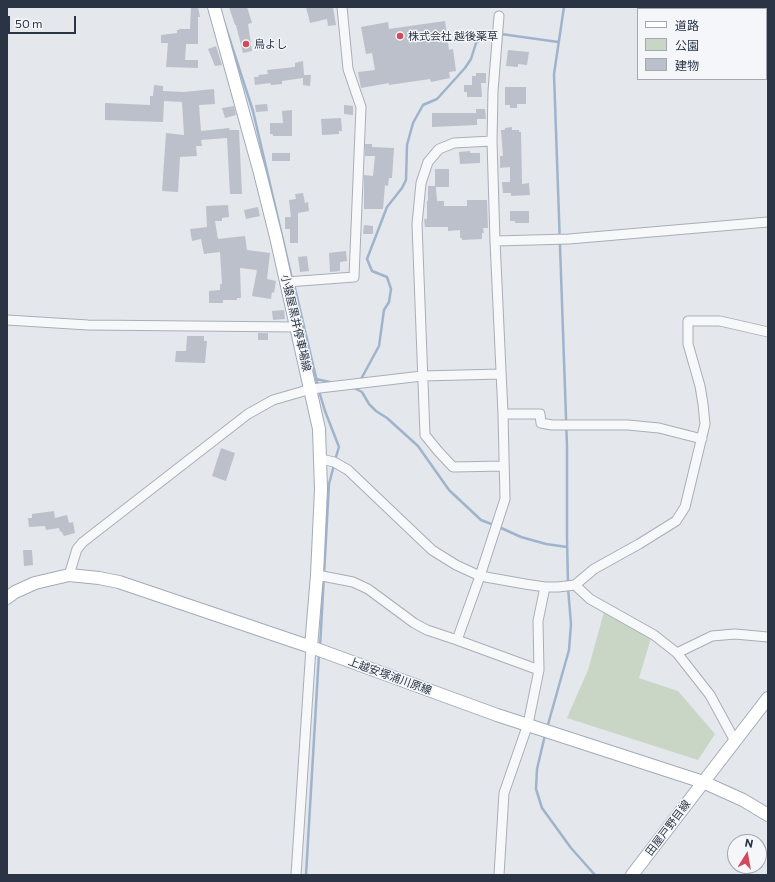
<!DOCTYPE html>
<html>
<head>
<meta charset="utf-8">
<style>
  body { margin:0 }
  #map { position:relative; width:775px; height:882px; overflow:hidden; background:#e4e7ec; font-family:Commissioner,"Noto Sans JP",sans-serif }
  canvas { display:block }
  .frame { position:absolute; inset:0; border:8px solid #2b3445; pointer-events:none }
  .legend { position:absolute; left:637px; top:8px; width:130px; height:72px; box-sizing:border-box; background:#f4f6f9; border:1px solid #a4a8b1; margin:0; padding:5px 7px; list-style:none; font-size:12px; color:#2b3445 }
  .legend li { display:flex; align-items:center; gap:8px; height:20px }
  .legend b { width:20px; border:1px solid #a4a8b1 }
  .north { position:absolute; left:727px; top:834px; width:40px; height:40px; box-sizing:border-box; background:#f4f6f9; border:1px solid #a4a8b1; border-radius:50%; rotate:11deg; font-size:11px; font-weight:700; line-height:16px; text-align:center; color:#2b3445 }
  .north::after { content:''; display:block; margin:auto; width:14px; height:18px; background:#d1495b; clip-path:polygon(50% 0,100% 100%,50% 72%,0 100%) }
  .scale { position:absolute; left:8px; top:16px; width:68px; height:18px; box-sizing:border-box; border:2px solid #2b3445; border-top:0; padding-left:5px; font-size:12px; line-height:14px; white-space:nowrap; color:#2b3445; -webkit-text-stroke:3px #f4f6f9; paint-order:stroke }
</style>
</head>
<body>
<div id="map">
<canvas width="775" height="882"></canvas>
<div class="frame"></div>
<ul class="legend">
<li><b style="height:5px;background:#fff"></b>道路</li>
<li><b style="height:11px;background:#c9d6c5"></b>公園</li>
<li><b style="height:11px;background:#bbc0ca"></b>建物</li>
</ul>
<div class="north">N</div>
<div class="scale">50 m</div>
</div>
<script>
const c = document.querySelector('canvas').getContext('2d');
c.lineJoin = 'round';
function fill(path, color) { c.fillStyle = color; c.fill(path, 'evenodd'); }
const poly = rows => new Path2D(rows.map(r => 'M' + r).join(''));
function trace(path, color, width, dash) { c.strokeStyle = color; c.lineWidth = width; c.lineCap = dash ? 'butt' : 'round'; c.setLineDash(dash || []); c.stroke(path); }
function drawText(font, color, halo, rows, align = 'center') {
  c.font = font + ' Commissioner,"Noto Sans JP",sans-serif'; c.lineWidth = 3; c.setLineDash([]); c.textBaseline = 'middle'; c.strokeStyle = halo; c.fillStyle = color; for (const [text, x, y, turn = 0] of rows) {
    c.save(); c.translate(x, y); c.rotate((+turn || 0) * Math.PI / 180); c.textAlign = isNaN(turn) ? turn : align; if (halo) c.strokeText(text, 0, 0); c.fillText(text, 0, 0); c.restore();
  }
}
fill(poly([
  [604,612,651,638,639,678,678,691,715,734,698,760,567,718,588,670]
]), '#c9d6c5');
trace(poly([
  [564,7,554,74,567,446,567,538,568,583],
  [223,19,253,111,292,279],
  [294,284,318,386],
  [316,379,334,383],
  [360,381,379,346,384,310,389,302,391,289,387,277,372,271,367,259,387,207,402,188,406,180,407,145,413,123,423,105,437,99,465,68,471,59,476,43,487,32,558,42],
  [354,388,362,392,369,404,376,411,387,418,418,446,449,490,481,520,494,525],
  [319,391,325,411,339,447,335,460],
  [499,527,521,537,546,544,567,547],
  [320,647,329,484,334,465],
  [547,728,569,650,571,624,568,588],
  [545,735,537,769,536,789,542,808,571,848,595,875],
  [306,875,319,654]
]), '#9fb4cc', 2.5);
fill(poly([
  [191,7,198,7,200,17,198,17,198,44,186,44,185,60,198,60,198,68,166,67,168,43,161,43,161,35,177,33,177,30,179,30,179,29,190,29],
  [229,7,247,7,252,23,248,24,252,51,243,53,236,25,235,25],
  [306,7,333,7,336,25,328,26,327,19,310,23],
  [445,21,449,50,453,49,456,71,449,72,450,78,431,82,430,79,389,85,389,83,361,88,358,72,375,70,372,53,366,54,361,27,388,22,389,29],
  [216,46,222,65,215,66,208,49],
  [508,50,529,52,527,65,518,64,518,67,506,66],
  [303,61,304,75,311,75,310,86,303,85,303,78,282,81,282,84,271,85,270,83,255,85,254,77,259,77,258,75,268,74,267,70,295,67,295,63],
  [476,73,486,73,486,83,481,83,482,97,467,97,467,92,464,92,464,85,472,85,472,76,476,76],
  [154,85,163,86,163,91,183,92,214,89,215,104,199,105,201,131,229,128,230,130,239,130,242,194,230,194,227,138,201,140,202,146,196,146,197,156,180,157,178,192,162,191,166,133,184,135,182,102,164,101,163,122,105,120,105,103,150,105,150,96,153,96],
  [505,87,526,87,526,104,517,104,517,108,510,108,510,105,505,105],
  [267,104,268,111,256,112,255,105],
  [344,105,353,106,353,115,344,114],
  [234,106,236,115,225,118,222,108],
  [476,109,485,109,486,119,477,119,477,125,432,127,432,113,476,113],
  [292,110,292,136,273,136,273,134,270,134,270,123,283,123,282,111],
  [341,118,342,131,339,131,339,134,322,135,321,119],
  [512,127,512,130,519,130,519,132,521,132,522,184,529,183,530,195,511,196,511,193,503,193,502,182,510,182,510,167,500,168,500,156,503,156,501,130,505,130,505,128],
  [365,144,372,144,372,147,394,148,392,178,389,178,388,186,385,185,383,209,364,209,364,175,373,176,375,156,365,156],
  [470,151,470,153,480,153,480,163,460,164,459,152],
  [272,153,290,153,290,161,272,161],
  [435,169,449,169,449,187,436,187,437,201,444,201,444,206,467,206,467,200,487,200,488,228,483,228,484,233,482,233,482,239,462,240,462,238,460,238,460,230,448,231,448,227,425,227,424,219,427,219,427,201,428,201,428,186,435,186],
  [303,193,305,203,308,202,309,211,298,213,298,243,290,243,290,229,285,229,285,217,291,217,289,200,296,199,295,194],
  [228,205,229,217,222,218,222,221,215,221,218,239,245,236,247,250,270,253,267,279,276,281,274,293,272,292,271,299,252,296,257,270,240,268,241,298,237,298,237,300,223,300,223,303,209,303,209,291,220,290,220,284,222,284,220,252,204,254,201,239,192,241,190,229,207,227,206,206],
  [258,207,260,216,246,219,244,210],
  [510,211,529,211,529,223,515,223,515,221,510,221],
  [364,225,373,226,373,234,363,234],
  [346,251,347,261,340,262,340,271,330,272,329,253],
  [307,256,309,271,300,272,298,257],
  [284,310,285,319,273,320,272,311],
  [258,333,268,333,268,340,258,340],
  [187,336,204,336,204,341,207,341,205,363,175,362,176,351,186,351],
  [221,448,235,453,226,481,212,476],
  [54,511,55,518,67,515,69,523,73,522,75,533,64,536,61,531,60,532,59,528,46,530,45,526,29,527,28,518,32,518,32,514],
  [23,550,32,550,33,565,24,566]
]), '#bbc0ca');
const minor = poly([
  [499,16,493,91,492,141,495,241,503,414,505,499,480,576,457,640,539,670],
  [492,141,454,143,439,149,428,162,421,183,417,224,425,435,438,451,453,467,504,466],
  [495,241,569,239,768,222],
  [287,282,354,277,361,107,348,69,342,7],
  [7,320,88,325,296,327],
  [503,414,540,414,541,423,552,425,628,425,659,428,702,439],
  [321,459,334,462,348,470,432,550,456,565,480,576,525,584,545,587,558,587,575,585,594,569,639,544,676,521,685,507,705,424,703,404,700,386,688,344,688,321,720,321,768,332],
  [69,575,77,549,83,542,248,414,273,400,311,389,422,376,501,374],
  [317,575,353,582,368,589,414,623,427,630,457,640],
  [575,585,590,599,654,635,677,653,710,695,735,741],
  [677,653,712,636,735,634,768,637],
  [296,875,311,647],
  [499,875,504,793,528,724,539,670,538,621,545,587]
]);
const major = poly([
  [214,7,260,173,276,237,319,429,321,489,317,575,311,647],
  [7,598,15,592,35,583,69,575,99,578,119,582,311,647,497,715,703,782,743,800,768,815],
  [632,875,768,698]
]);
trace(minor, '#a9aeb7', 11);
trace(major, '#a3abb8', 14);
trace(minor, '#f7f8fa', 9);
trace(major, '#fff', 12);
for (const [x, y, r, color] of [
  [400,36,4,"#d1495b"],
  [246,44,4,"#d1495b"]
]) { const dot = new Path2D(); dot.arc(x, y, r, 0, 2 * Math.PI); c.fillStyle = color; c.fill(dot); trace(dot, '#f4f6f9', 1.5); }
drawText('11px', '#2b3445', '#f4f6f9', [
  ["株式会社 越後薬草",408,36],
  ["鳥よし",254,44]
], 'left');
drawText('11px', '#2b3445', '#f4f6f9', [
  ["小猿屋黒井停車場線",296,323,77],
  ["上越安塚浦川原線",390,676,20],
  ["田屋戸野目線",668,828,-53]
]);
</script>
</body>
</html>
